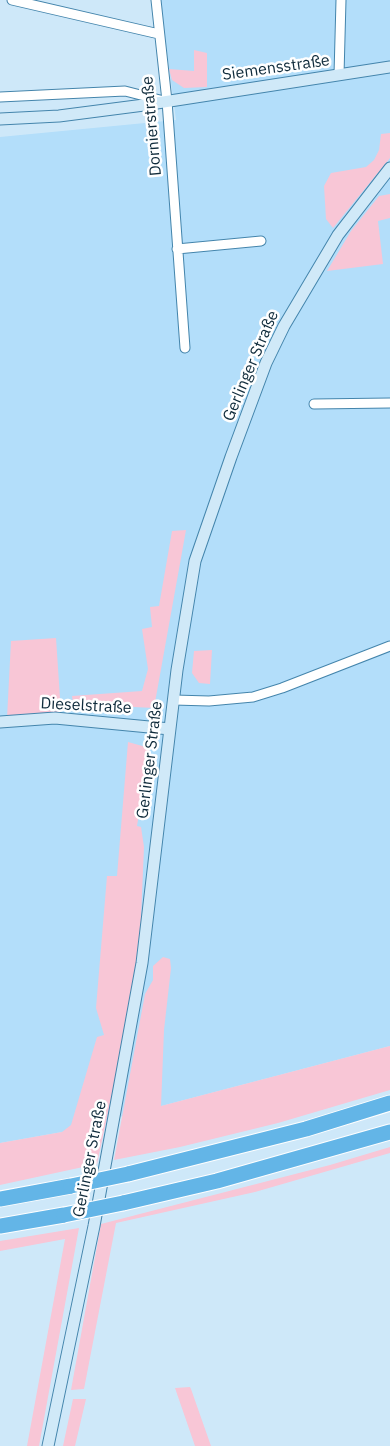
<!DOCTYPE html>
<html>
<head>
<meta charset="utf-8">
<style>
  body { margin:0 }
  canvas { display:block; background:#cee8f9 }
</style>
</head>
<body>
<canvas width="390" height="1446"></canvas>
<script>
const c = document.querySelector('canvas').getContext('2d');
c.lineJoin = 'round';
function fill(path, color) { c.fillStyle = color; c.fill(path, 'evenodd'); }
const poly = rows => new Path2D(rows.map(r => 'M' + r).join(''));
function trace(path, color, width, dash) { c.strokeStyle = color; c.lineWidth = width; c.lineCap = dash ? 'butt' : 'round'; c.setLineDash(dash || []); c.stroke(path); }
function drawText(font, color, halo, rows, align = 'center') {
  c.font = font + ' "IBM Plex Sans",sans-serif'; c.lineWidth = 5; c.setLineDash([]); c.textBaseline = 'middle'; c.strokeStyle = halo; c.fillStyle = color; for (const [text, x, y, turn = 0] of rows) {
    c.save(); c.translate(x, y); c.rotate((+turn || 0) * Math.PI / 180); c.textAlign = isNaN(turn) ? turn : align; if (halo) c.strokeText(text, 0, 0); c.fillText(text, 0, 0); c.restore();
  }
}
fill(poly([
  [160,0,390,0,390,1046,62,1132,0,1143,0,137,176,120]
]), '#b3defa');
fill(poly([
  [194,50,207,53,207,87,184,88,172,80,169,69,194,71],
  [390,133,390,158,333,228,326,219,324,186,331,173,366,167,374,160,379,150,381,134],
  [390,194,390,218,378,221,383,264,327,271,351,231,379,196],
  [186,530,154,708,73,704,72,696,142,691,148,669,142,629,152,627,150,607,159,606,172,531],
  [56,638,61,713,7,718,11,641],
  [212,650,210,684,199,683,192,673,194,651],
  [128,742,146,747,150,751,150,771,142,796,137,826,141,827,144,847,140,941,125,1033,97,1164,0,1185,0,1143,62,1132,71,1125,97,1037,104,1035,96,1008,107,876,117,876],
  [163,957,170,959,171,968,164,1030,161,1106,390,1046,390,1090,278,1123,180,1147,114,1160,145,994,153,980,153,966],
  [390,1147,390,1153,255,1192,116,1223,84,1389,71,1390,101,1224,330,1165],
  [79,1228,39,1446,27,1446,65,1239,0,1251,0,1241],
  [190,1387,191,1389,211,1446,195,1446,175,1388],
  [73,1399,86,1399,75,1446,63,1446]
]), '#f8c6d6');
const street = poly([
  [12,0,159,34],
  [156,0,167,101,185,348],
  [339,75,341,0],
  [0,97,125,91,164,101],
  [177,249,261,241],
  [314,404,390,403],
  [174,700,209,701,253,697,282,688,390,646]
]);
const secondary = poly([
  [0,119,59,116,144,105,390,67],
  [0,722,55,718,170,729],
  [48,1446,94,1226,142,963,177,670,195,561,231,457,266,363,284,326,338,235,390,168]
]);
const highway = poly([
  [128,1174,306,1129,390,1103],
  [0,1199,71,1186],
  [123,1203,217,1181,390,1132],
  [0,1226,64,1215]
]);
trace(street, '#4485ac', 11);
trace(secondary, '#4485ac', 13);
trace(highway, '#fff', 17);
trace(street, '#fff', 9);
trace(secondary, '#d0e9f8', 11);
trace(highway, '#63b5e7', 15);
const highwayBridge = poly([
  [71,1186,128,1174],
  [64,1215,123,1203]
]);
trace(highwayBridge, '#fff', 17, []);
trace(highwayBridge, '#63b5e7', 15);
drawText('16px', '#0f2b3b', '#fff', [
  ["Siemensstraße",276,68,-8],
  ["Dornierstraße",152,126,-95],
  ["Gerlinger Straße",251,366,-67],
  ["Dieselstraße",86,706,3],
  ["Gerlinger Straße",150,760,-83],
  ["Gerlinger Straße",90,1159,-79]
]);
</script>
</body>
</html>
